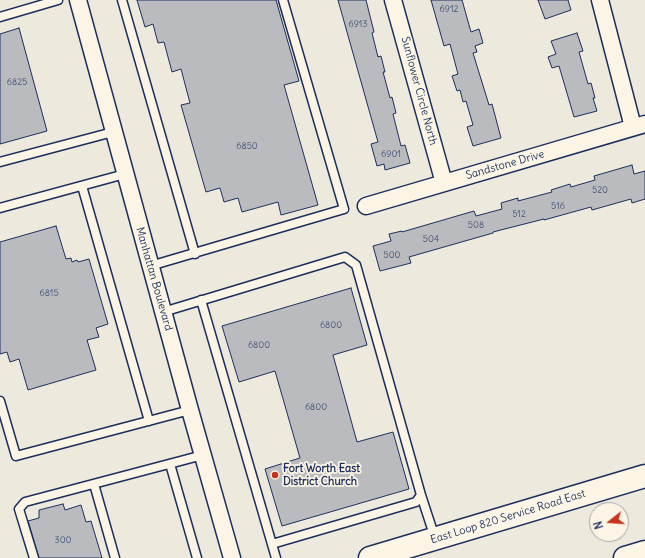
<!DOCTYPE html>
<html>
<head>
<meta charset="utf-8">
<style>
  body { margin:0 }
  #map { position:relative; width:645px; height:558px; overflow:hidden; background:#eee9dd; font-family:Delius,sans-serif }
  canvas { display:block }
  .north { position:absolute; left:589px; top:502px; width:40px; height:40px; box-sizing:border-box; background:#fcf5e5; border:1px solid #a2a6af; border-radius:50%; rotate:253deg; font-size:11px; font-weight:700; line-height:16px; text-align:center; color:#1b2f5e }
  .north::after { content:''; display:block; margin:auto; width:14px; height:18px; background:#c8321e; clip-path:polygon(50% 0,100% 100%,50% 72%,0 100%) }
</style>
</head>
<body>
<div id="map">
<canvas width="645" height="558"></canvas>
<div class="north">N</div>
</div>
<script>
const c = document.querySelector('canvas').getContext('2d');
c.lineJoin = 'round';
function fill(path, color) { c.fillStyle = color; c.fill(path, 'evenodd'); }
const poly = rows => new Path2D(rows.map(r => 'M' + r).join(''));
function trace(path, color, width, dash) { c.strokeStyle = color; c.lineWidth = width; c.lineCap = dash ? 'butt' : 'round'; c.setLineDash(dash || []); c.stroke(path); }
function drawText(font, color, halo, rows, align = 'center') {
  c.font = font + ' Delius,sans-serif'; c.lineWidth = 3.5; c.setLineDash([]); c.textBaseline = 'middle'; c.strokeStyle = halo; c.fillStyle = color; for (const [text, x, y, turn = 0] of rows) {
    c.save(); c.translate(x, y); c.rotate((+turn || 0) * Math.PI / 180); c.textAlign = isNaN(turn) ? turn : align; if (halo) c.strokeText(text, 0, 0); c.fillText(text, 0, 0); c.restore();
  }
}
const building = poly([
  [137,0,276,0,299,81,284,85,318,205,281,215,278,202,242,212,238,198,224,202,220,188,206,192,181,105,190,103,181,69,172,72,164,42,158,43,153,24,145,27,137,0],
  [338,0,366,0,374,32,372,33,378,57,381,56,385,72,383,72,390,98,392,97,396,113,393,114,401,146,405,145,410,163,385,170,384,164,377,166,371,144,378,142,338,0],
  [431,0,462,0,471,32,479,29,483,43,475,46,477,52,473,53,489,105,492,104,501,138,473,146,467,127,473,125,466,101,463,102,460,90,457,91,452,76,458,74,450,44,444,46,431,0],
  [538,0,568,0,571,10,545,19,538,0],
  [19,28,47,131,0,144,0,34,19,28],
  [577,33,583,51,579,52,588,84,591,83,595,98,593,98,597,111,574,117,559,66,552,68,548,57,556,54,551,41,577,33],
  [632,165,634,174,645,171,645,199,632,203,631,199,592,210,591,207,544,220,544,219,493,232,493,233,409,257,411,263,380,271,373,246,391,241,389,234,402,231,402,232,474,211,476,216,502,209,501,203,518,198,518,201,552,192,551,190,570,184,571,187,595,180,594,176,632,165],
  [56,226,66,259,71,258,72,262,77,260,78,262,89,259,108,324,96,328,99,337,87,340,96,370,28,390,19,359,10,362,7,352,0,354,0,242,56,226],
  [351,288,367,345,333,355,357,442,393,432,409,489,282,526,265,469,300,458,275,371,239,382,222,326,351,288],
  [63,504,65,510,81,505,86,522,91,521,102,558,39,558,28,521,39,518,39,510,63,504]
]);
fill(building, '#babbbe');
trace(building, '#1b2f5e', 1);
const lane = poly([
  [122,0,195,254],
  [0,17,58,0],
  [0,162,113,132],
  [82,186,149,421],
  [0,208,125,174],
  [150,266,344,209,283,0],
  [201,300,276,558],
  [163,312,345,257,356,265,421,495,416,502,272,544],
  [0,401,16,456,190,410],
  [170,464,197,558],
  [94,484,115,558],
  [421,495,435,538],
  [34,558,19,509,25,502,203,455]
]);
const street = poly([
  [78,0,190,410,232,558],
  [393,0,444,183],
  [600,0,633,127],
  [366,206,645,124]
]);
const secondary = poly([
  [370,558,645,476]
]);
const highway = poly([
  [625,558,645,552]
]);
trace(lane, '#1b2f5e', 11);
trace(street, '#1b2f5e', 19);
trace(secondary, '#1b2f5e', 25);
trace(highway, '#1b2f5e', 25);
trace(lane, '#fcf5e5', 8);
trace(street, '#fcf5e5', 16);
trace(secondary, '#fcf5e5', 22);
trace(highway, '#fcf5e5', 22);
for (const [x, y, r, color] of [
  [275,475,4,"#c8321e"]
]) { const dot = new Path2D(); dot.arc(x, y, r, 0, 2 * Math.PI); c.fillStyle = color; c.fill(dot); trace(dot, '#fcf5e5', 1.5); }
drawText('9px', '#435276', null, [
  ["6912",449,9],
  ["6913",358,24],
  ["6825",17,82],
  ["6850",247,146],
  ["6901",391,154],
  ["520",600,190],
  ["516",558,206],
  ["512",519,214],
  ["508",476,225],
  ["504",431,239],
  ["500",392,255],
  ["6815",49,293],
  ["6800",331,325],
  ["6800",259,345],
  ["6800",316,407],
  ["300",63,540]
]);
drawText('11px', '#1b2f5e', '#fcf5e5', [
  ["Sunflower Circle North",419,91,75],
  ["Sandstone Drive",505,165,-16],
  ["Manhattan Boulevard",154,279,74],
  ["East Loop 820 Service Road East",508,517,-17]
]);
drawText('bold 11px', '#1b2f5e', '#fcf5e5', [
  ["Fort Worth East",283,469],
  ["District Church",283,482]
], 'left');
</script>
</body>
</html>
